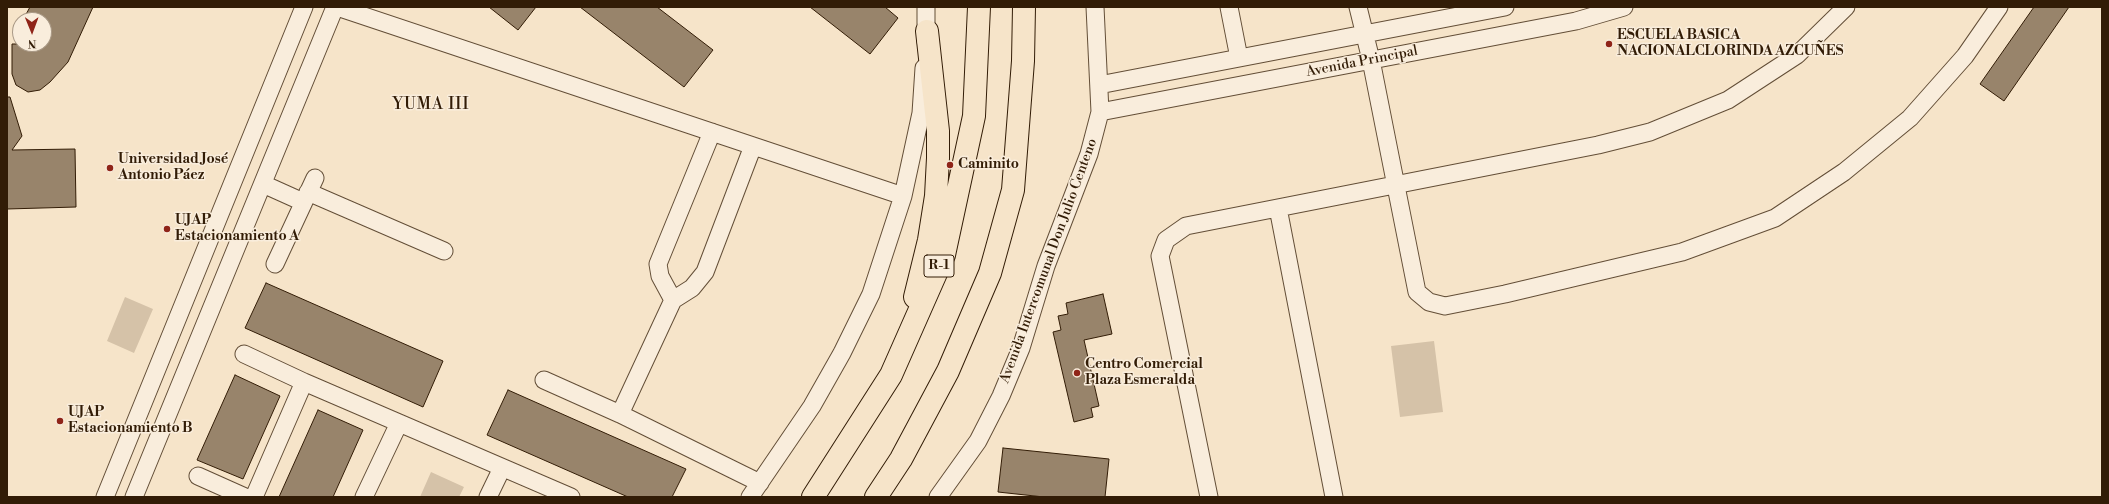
<!DOCTYPE html>
<html>
<head>
<meta charset="utf-8">
<style>
  body { margin:0 }
  #map { position:relative; width:2109px; height:504px; overflow:hidden; background:#f6e4c9; font-family:"Libre Bodoni",serif }
  canvas { display:block }
  .frame { position:absolute; inset:0; border:8px solid #321c06; pointer-events:none }
  .north { position:absolute; left:12px; top:12px; width:40px; height:40px; box-sizing:border-box; background:#f9eddc; border:1px solid #a99986; border-radius:50%; rotate:179deg; font-size:11px; font-weight:700; line-height:16px; text-align:center; color:#321c06 }
  .north::after { content:''; display:block; margin:auto; width:14px; height:18px; background:#8f2418; clip-path:polygon(50% 0,100% 100%,50% 72%,0 100%) }
</style>
</head>
<body>
<div id="map">
<canvas width="2109" height="504"></canvas>
<div class="frame"></div>
<div class="north">N</div>
</div>
<script>
const c = document.querySelector('canvas').getContext('2d');
c.lineJoin = 'round';
function fill(path, color) { c.fillStyle = color; c.fill(path, 'evenodd'); }
const poly = rows => new Path2D(rows.map(r => 'M' + r).join(''));
function trace(path, color, width, dash) { c.strokeStyle = color; c.lineWidth = width; c.lineCap = dash ? 'butt' : 'round'; c.setLineDash(dash || []); c.stroke(path); }
function drawText(font, color, halo, rows, align = 'center') {
  c.font = font + ' "Libre Bodoni",serif'; c.lineWidth = 3; c.setLineDash([]); c.textBaseline = 'middle'; c.strokeStyle = halo; c.fillStyle = color; for (const [text, x, y, turn = 0] of rows) {
    c.save(); c.translate(x, y); c.rotate((+turn || 0) * Math.PI / 180); c.textAlign = isNaN(turn) ? turn : align; if (halo) c.strokeText(text, 0, 0); c.fillText(text, 0, 0); c.restore();
  }
}
fill(poly([
  [125,297,153,309,134,353,107,341],
  [1434,341,1443,412,1400,417,1391,346],
  [431,472,464,487,459,497,420,497]
]), '#d5c2a8');
const building = poly([
  [30,7,93,7,68,62,50,82,40,90,28,92,16,85,12,74,12,44,44,44,44,20,23,20,30,7],
  [489,7,536,7,518,30,489,7],
  [580,7,657,7,713,50,684,87,580,7],
  [810,7,885,7,898,18,870,54,810,7],
  [2034,7,2069,7,2004,101,1980,84,2034,7],
  [7,97,10,97,22,136,12,150,75,149,76,207,7,209,7,97],
  [266,283,443,361,423,407,245,328,266,283],
  [1103,294,1112,334,1084,340,1099,406,1091,408,1093,417,1074,422,1053,332,1061,330,1058,316,1068,314,1066,303,1103,294],
  [235,375,280,396,243,479,197,460,235,375],
  [508,390,686,469,672,497,628,497,487,435,508,390],
  [318,410,363,430,333,497,279,497,318,410],
  [1003,448,1109,459,1105,497,1044,497,998,492,1003,448]
]);
fill(building, '#98846b');
trace(building, '#321c06', 1);
const street = poly([
  [337,7,903,196],
  [926,7,926,42],
  [1229,7,1239,58],
  [1358,7,1371,60,1417,292,1429,302,1445,306,1505,294,1682,252,1775,218,1844,172,1910,118,1965,56,1999,7],
  [1099,85,1505,7],
  [1100,112,1576,21,1624,7],
  [263,184,303,202],
  [308,192,444,251],
  [1278,208,1334,497],
  [275,264,315,178],
  [673,300,660,276,658,264,712,132],
  [244,354,304,382,571,497],
  [544,380,620,414,760,483],
  [620,414,673,300,692,288,705,272,753,146],
  [198,476,245,497],
  [105,497,304,7],
  [134,497,335,7],
  [254,497,304,382],
  [364,497,399,423],
  [488,497,502,468],
  [750,497,812,406,842,353,871,294,903,196,921,113,924,68],
  [938,497,978,441,1001,396,1021,348,1046,266,1089,154,1100,112,1095,7],
  [1209,497,1160,256,1166,240,1186,226,1598,145,1650,132,1728,100,1797,55,1846,7]
]);
const primary = poly([
  [915,297,929,240,936,196,938,158,938,131,927,31],
  [813,497,891,375,944,255,974,116,979,7],
  [876,497,901,459,948,371,990,273,1013,190,1023,61,1024,7]
]);
trace(street, '#634e37', 19);
trace(primary, '#321c06', 24);
trace(street, '#f9eddc', 17);
trace(primary, '#f6e4c9', 22);
for (const [x, y, r, color] of [
  [1609,44,4,"#8f2418"],
  [950,165,4,"#8f2418"],
  [110,168,4,"#8f2418"],
  [167,229,4,"#8f2418"],
  [1077,373,4,"#8f2418"],
  [60,421,4,"#8f2418"]
]) { const dot = new Path2D(); dot.arc(x, y, r, 0, 2 * Math.PI); c.fillStyle = color; c.fill(dot); trace(dot, '#f9eddc', 1.5); }
for (const [x, y, w] of [
  [939,266,30]
]) { const box = new Path2D(); box.roundRect(x - w / 2, y - 11, w, 22, 3); c.fillStyle = '#f9eddc'; c.fill(box); trace(box, '#321c06', 1); }
drawText('bold 13px', '#321c06', null, [
  ["R-1",939,266]
]);
drawText('bold 14px', '#321c06', '#f9eddc', [
  ["ESCUELA BASICA",1617,36],
  ["NACIONALCLORINDA AZCUÑES",1617,52],
  ["Universidad José",118,160],
  ["Antonio Páez",118,176],
  ["Caminito",958,165],
  ["UJAP",175,221],
  ["Estacionamiento A",175,237],
  ["Centro Comercial",1085,365],
  ["Plaza Esmeralda",1085,381],
  ["UJAP",68,413],
  ["Estacionamiento B",68,429]
], 'left');
drawText('14px', '#321c06', '#f9eddc', [
  ["Avenida Principal",1362,62,-11],
  ["Avenida Intercomunal Don Julio Centeno",1049,261,-70]
]);
c.letterSpacing = '1px';
drawText('16px', '#321c06', '#f9eddc', [
  ["YUMA III",431,105]
]);
c.letterSpacing = '0px';
</script>
</body>
</html>
